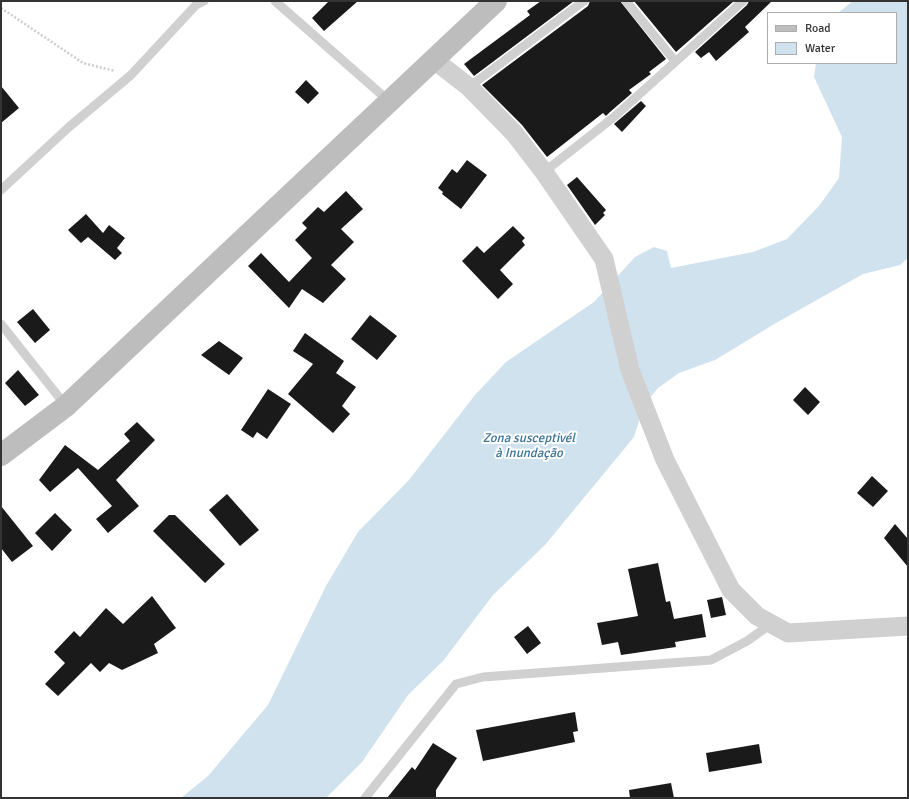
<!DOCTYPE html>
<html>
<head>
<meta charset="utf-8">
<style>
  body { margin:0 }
  #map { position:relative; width:909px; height:799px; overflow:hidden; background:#fff; font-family:Signika,sans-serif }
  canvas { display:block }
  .frame { position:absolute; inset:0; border:2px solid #333; pointer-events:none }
  .legend { position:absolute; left:767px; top:12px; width:130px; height:52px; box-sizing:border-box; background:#fff; border:1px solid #adadad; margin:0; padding:5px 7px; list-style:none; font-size:12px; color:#333 }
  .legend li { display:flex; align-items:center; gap:8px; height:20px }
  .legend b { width:20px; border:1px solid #adadad }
</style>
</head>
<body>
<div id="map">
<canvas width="909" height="799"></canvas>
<div class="frame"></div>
<ul class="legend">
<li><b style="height:5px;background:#bdbdbd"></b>Road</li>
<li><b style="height:11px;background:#cfe2ee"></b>Water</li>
</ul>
</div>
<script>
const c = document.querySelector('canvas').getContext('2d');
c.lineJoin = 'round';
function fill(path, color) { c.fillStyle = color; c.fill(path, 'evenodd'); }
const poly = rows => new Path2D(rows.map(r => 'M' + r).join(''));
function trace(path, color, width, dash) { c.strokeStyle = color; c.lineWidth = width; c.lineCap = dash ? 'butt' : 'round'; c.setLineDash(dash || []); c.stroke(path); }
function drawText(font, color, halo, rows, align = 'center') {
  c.font = font + ' Signika,sans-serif'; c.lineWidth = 4; c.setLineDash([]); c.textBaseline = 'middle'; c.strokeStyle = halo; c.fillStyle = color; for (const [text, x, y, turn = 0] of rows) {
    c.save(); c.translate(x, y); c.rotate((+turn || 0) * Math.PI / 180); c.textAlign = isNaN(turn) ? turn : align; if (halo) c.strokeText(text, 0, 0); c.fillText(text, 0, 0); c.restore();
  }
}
fill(poly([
  [853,1,908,1,908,258,900,265,863,274,776,323,715,360,679,373,658,388,644,405,634,437,545,545,493,595,443,661,408,695,362,762,326,798,181,798,208,776,268,705,326,586,358,532,409,480,475,395,506,362,594,302,635,257,654,247,667,251,671,268,753,252,787,239,819,206,839,178,842,137,814,77,816,63,896,63,896,13,838,13]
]), '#cfe2ee');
fill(poly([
  [329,1,358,1,324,31,312,18],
  [541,1,574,1,474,76,464,64,530,15,527,11],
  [590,1,620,1,666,59,649,72,651,74,629,90,632,93,610,112,606,116,603,113,547,157,522,125,482,85,588,6],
  [634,1,734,1,676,52],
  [749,1,772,1,745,27,749,32,716,61,709,52,701,58,695,52,747,5],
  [306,80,319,93,308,104,295,92],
  [1,86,19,108,1,123],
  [641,101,646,106,622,132,614,124],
  [467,160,487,175,461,209,442,194,443,192,438,188,452,169,457,173],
  [577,177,606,210,603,213,605,215,595,225,567,185],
  [346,191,363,209,341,229,354,242,331,265,346,279,323,303,302,289,289,308,248,266,261,253,289,282,312,258,295,240,307,228,302,223,318,207,324,212],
  [86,214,103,233,109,225,125,238,117,248,122,253,115,260,88,237,81,243,68,230],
  [513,226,525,238,522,241,525,245,500,270,513,284,498,299,462,261,477,246,484,253],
  [33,309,50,330,35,343,17,322],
  [370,315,397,336,377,360,351,339],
  [305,333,344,361,336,373,356,387,342,406,350,414,333,433,288,394,313,364,293,351],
  [219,341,243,358,229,375,201,355],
  [18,370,39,395,25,406,5,383],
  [805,387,820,402,808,415,793,400],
  [268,389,291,404,267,439,257,432,253,438,241,430],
  [137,422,155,440,116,480,139,506,108,533,96,519,112,506,78,468,50,492,39,480,65,445,98,470,130,441,124,434],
  [872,476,888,491,873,507,857,493],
  [227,494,259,530,240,546,209,510],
  [1,506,33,546,12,562,1,548],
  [55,513,72,530,52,551,35,533],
  [169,515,175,515,225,564,205,583,153,531],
  [895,524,908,539,908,567,884,538],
  [658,563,666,602,670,601,674,619,702,614,706,637,675,642,676,647,621,655,618,642,602,645,597,623,638,616,628,569],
  [152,596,176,628,154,644,158,653,122,670,109,663,100,672,91,663,58,696,45,684,65,663,54,652,74,631,80,637,106,608,123,624],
  [722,597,726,615,711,618,707,600],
  [528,626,541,643,527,654,514,637],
  [575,712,578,731,573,732,575,742,483,761,476,730],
  [433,743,457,758,436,790,436,798,387,798,412,767,415,770],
  [759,744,762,763,709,772,706,753],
  [671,783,674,798,630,798,629,790]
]), '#1a1a1a');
trace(poly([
  [1,8,83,63,115,71]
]), '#cdcdcd', 2.5, [2, 2]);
trace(poly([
  [275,1,390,102],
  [626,1,675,61],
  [469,87,584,1],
  [544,172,614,117,743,1],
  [1,190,69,127,131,75,196,5,204,1],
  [1,324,66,406],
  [365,798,456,684,483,677,711,660,747,641,771,624]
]), '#d0d0d0', 9);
trace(poly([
  [434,60,469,87,514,133,544,172,604,259,630,370,665,460,731,590,757,616,788,633,908,626]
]), '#d0d0d0', 19);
trace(poly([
  [1,455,66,406,496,1]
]), '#bdbdbd', 22);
drawText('italic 13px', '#3f7597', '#fff', [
  ["Zona susceptivél",529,439],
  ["à Inundação",529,454]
]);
</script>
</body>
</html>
